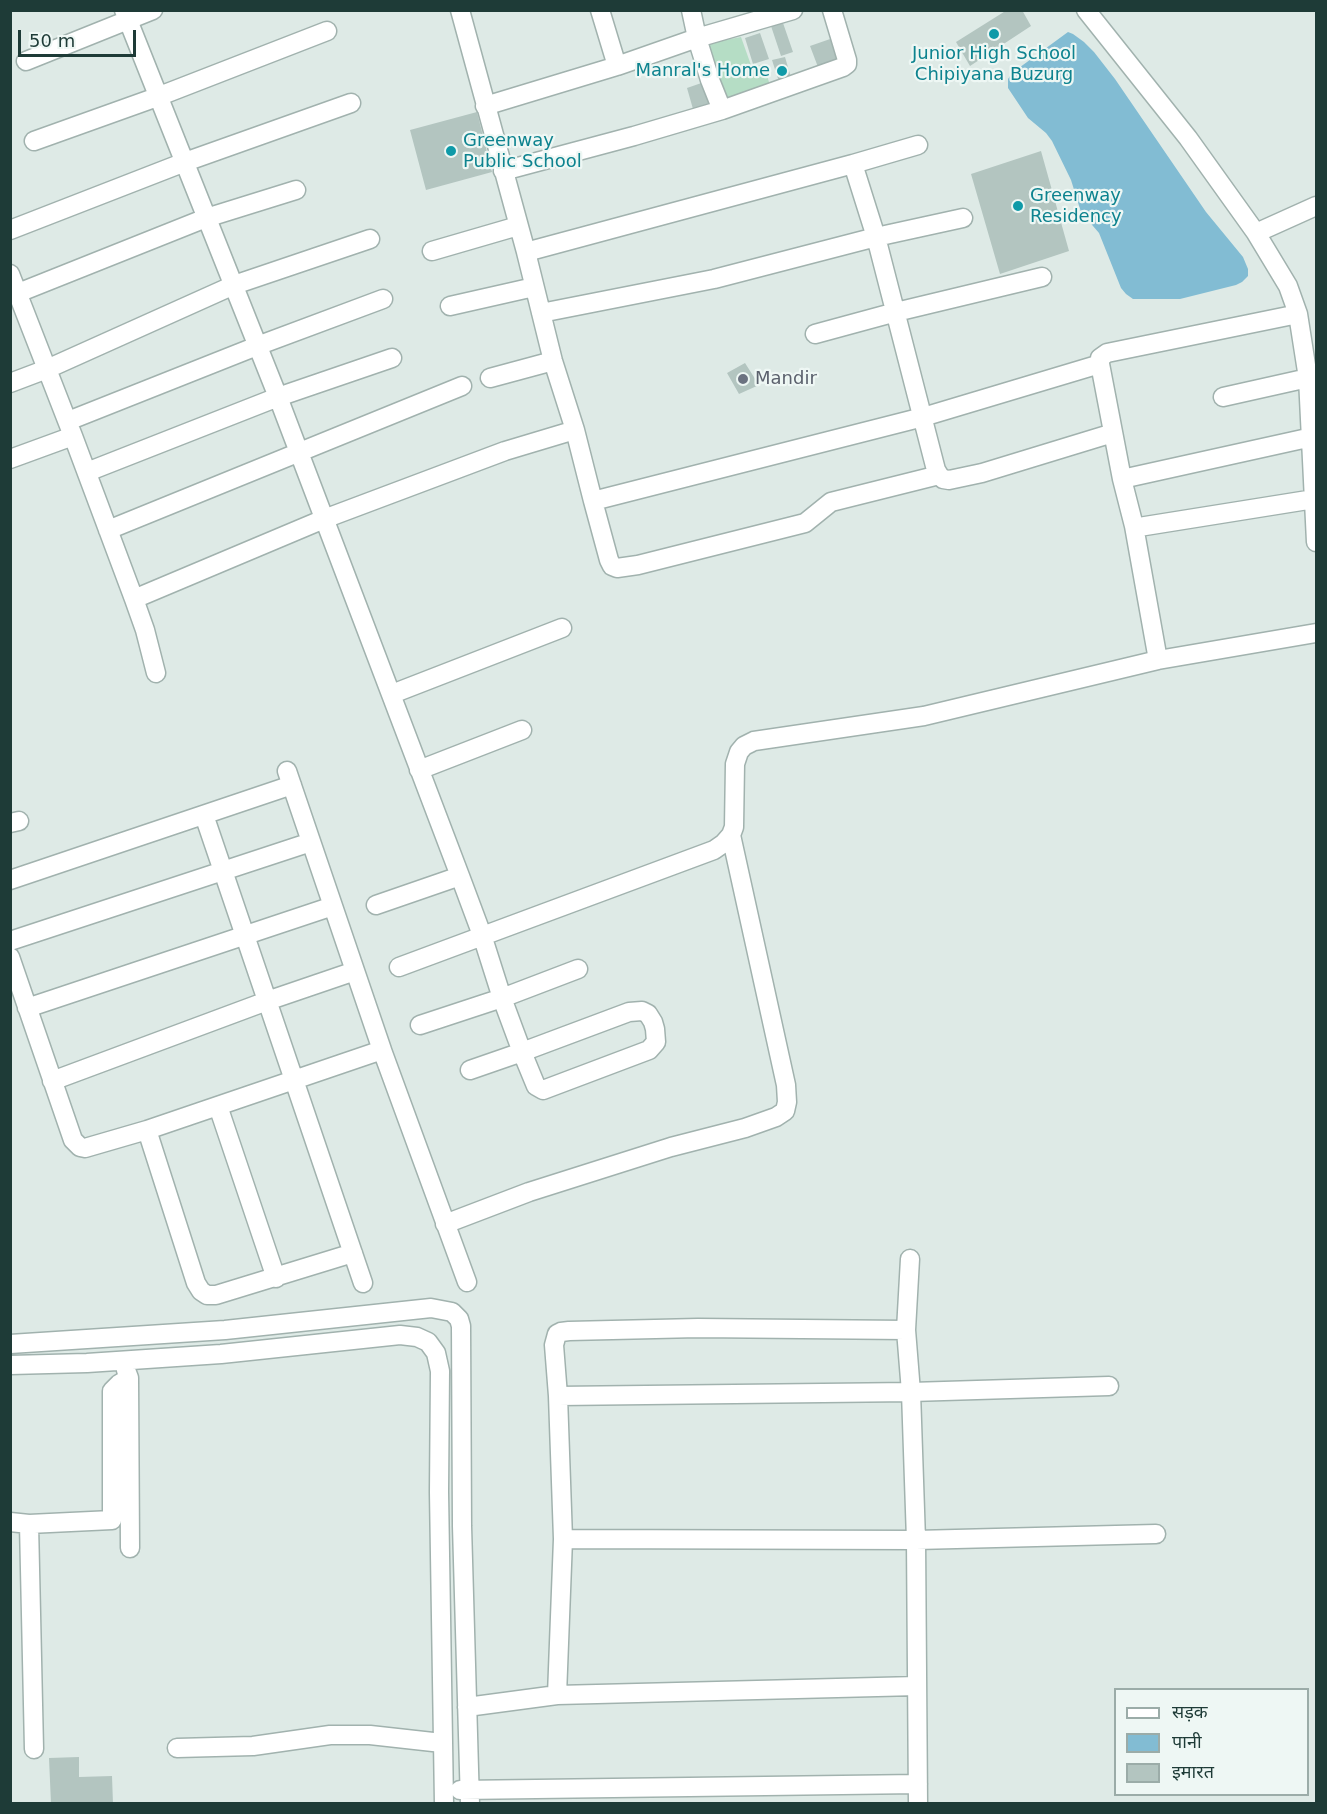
<!DOCTYPE html>
<html>
<head>
<meta charset="utf-8">
<style>
  body { margin:0 }
  #map { position:relative; width:1327px; height:1814px; overflow:hidden; background:#deeae6; font-family:"DejaVu Sans","Noto Sans Devanagari",sans-serif }
  canvas { display:block }
  .frame { position:absolute; inset:0; border:12px solid #1e3b37; pointer-events:none }
  .legend { position:absolute; left:1114px; top:1688px; width:195px; height:108px; box-sizing:border-box; background:#eef7f4; border:2px solid #9baca8; margin:0; padding:8px 10px; list-style:none; font-size:18px; color:#1e3b37 }
  .legend li { display:flex; align-items:center; gap:12px; height:30px }
  .legend b { width:30px; border:2px solid #9baca8 }
  .scale { position:absolute; left:18px; top:30px; width:118px; height:27px; box-sizing:border-box; border:3px solid #1e3b37; border-top:0; padding-left:8px; font-size:18px; line-height:21px; white-space:nowrap; color:#1e3b37; -webkit-text-stroke:4px #eef7f4; paint-order:stroke }
</style>
</head>
<body>
<div id="map">
<canvas width="1327" height="1814"></canvas>
<div class="frame"></div>
<ul class="legend">
<li><b style="height:8px;background:#fff"></b>सड़क</li>
<li><b style="height:16px;background:#82bcd3"></b>पानी</li>
<li><b style="height:16px;background:#b3c5c0"></b>इमारत</li>
</ul>
<div class="scale">50 m</div>
</div>
<script>
const c = document.querySelector('canvas').getContext('2d');
c.lineJoin = 'round';
function fill(path, color) { c.fillStyle = color; c.fill(path, 'evenodd'); }
const poly = rows => new Path2D(rows.map(r => 'M' + r).join(''));
function trace(path, color, width, dash) { c.strokeStyle = color; c.lineWidth = width; c.lineCap = dash ? 'butt' : 'round'; c.setLineDash(dash || []); c.stroke(path); }
function drawText(font, color, halo, rows, align = 'center') {
  c.font = font + ' "DejaVu Sans",sans-serif'; c.lineWidth = 4.5; c.setLineDash([]); c.textBaseline = 'middle'; c.strokeStyle = halo; c.fillStyle = color; for (const [text, x, y, turn = 0] of rows) {
    c.save(); c.translate(x, y); c.rotate((+turn || 0) * Math.PI / 180); c.textAlign = isNaN(turn) ? turn : align; if (halo) c.strokeText(text, 0, 0); c.fillText(text, 0, 0); c.restore();
  }
}
fill(poly([
  [741,37,752,68,763,64,771,88,725,106,704,44]
]), '#b5ddc5');
fill(poly([
  [1068,32,1073,34,1084,42,1094,52,1115,79,1206,212,1243,257,1248,269,1248,276,1242,282,1236,285,1180,299,1133,299,1126,294,1121,288,1099,233,1081,212,1071,180,1052,141,1046,133,1028,118,1008,88,1008,79,1012,73]
]), '#82bcd3');
fill(poly([
  [1007,10,1022,10,1031,26,970,66,956,42],
  [783,23,793,52,781,56,771,26],
  [760,33,769,59,753,64,745,38],
  [833,38,843,67,821,75,810,46],
  [785,57,792,81,780,85,772,60],
  [710,80,719,108,695,116,687,88],
  [477,112,492,172,426,190,410,130],
  [1041,151,1069,251,1000,274,971,174],
  [745,363,759,385,739,394,727,373],
  [79,1757,79,1777,112,1776,113,1804,51,1804,49,1758]
]), '#b3c5c0');
const minor = poly([
  [124,10,278,397,460,876,482,935,502,998,522,1052,536,1086,543,1090,649,1050,656,1042,655,1029,653,1022,648,1014,642,1011,629,1012,522,1052,470,1070],
  [460,10,526,252,553,361,575,430,593,501,923,417,1100,364],
  [600,10,617,66],
  [691,10,697,38,710,80,722,110],
  [1086,10,1188,138,1256,233,1288,286,1298,314,1308,378,1316,542],
  [26,61,153,10],
  [485,106,617,66,697,38,793,10],
  [34,141,157,97,327,31],
  [853,164,918,145],
  [503,171,634,136,722,110,843,67,847,64,847,60,832,10],
  [10,230,185,162,351,103],
  [1256,233,1316,206],
  [432,251,518,226],
  [526,252,853,164,876,237,936,470,939,475,943,479,949,480,982,473,1113,433],
  [10,274,73,436,134,599,145,630,156,673],
  [18,293,206,218,296,190],
  [450,306,534,287],
  [541,313,714,279,876,237,963,218],
  [1298,314,1107,353,1100,358,1100,364,1122,479,1134,526,1139,527,1314,499],
  [815,334,896,312,1042,277],
  [490,378,553,361],
  [10,383,47,369,234,285,370,239],
  [1223,397,1308,378],
  [68,421,257,346,383,299],
  [10,459,73,436],
  [87,472,278,397,392,358],
  [1122,479,1312,437],
  [593,501,609,560,612,566,617,568,638,565,805,523,831,502,939,475],
  [1134,526,1158,660],
  [108,530,462,386],
  [134,599,324,519,505,451,575,430],
  [392,694,562,628],
  [419,770,522,730],
  [287,771,382,1050],
  [204,815,363,1283],
  [10,823,19,821],
  [10,880,292,785],
  [376,905,460,876],
  [10,941,311,842],
  [10,957,73,1140,80,1147,85,1148,147,1130,382,1050,467,1282],
  [399,967,714,850,724,843,731,835,734,827,735,764,739,752,744,746,754,741,924,716,1158,660,1316,633],
  [27,1008,333,906],
  [420,1025,502,998,578,969],
  [52,1081,267,1001,355,971],
  [218,1106,276,1278],
  [147,1130,196,1283,201,1291,207,1295,216,1295,353,1253],
  [445,1224,529,1192,671,1147,745,1128,776,1117,785,1111,787,1102,786,1085,731,835],
  [910,1259,906,1330,911,1392,916,1540,918,1804],
  [10,1344,225,1330,431,1308,452,1312,459,1319,461,1326,462,1526,470,1804],
  [10,1365,87,1363,221,1354,400,1335,417,1337,428,1342,436,1353,440,1371,439,1492,444,1804],
  [126,1370,129,1378,130,1548],
  [558,1396,911,1392,1109,1386],
  [10,1522,29,1524,112,1520,112,1391,119,1384,129,1378],
  [29,1524,34,1749],
  [563,1539,916,1540,1156,1534],
  [557,1695,563,1539,558,1396,554,1345,557,1334,561,1332,569,1331,698,1328,906,1330],
  [467,1707,557,1695,917,1686],
  [177,1748,253,1746,330,1735,370,1735,442,1743],
  [460,1790,918,1784]
]);
trace(minor, '#a1b2ae', 21);
trace(minor, '#fff', 18);
for (const [x, y, r, color] of [
  [994,34,6,"#0f9aa8"],
  [782,71,6,"#0f9aa8"],
  [451,151,6,"#0f9aa8"],
  [1018,206,6,"#0f9aa8"],
  [743,379,6,"#6b7280"]
]) { const dot = new Path2D(); dot.arc(x, y, r, 0, 2 * Math.PI); c.fillStyle = color; c.fill(dot); trace(dot, '#eef7f4', 2); }
drawText('18px', '#0d838f', '#eef7f4', [
  ["Junior High School",994,54,"center"],
  ["Chipiyana Buzurg",994,75,"center"],
  ["Manral's Home",770,71,"right"],
  ["Greenway",463,141],
  ["Public School",463,162],
  ["Greenway",1030,196],
  ["Residency",1030,217]
], 'left');
drawText('18px', '#5b616d', '#eef7f4', [
  ["Mandir",755,379]
], 'left');
</script>
</body>
</html>
